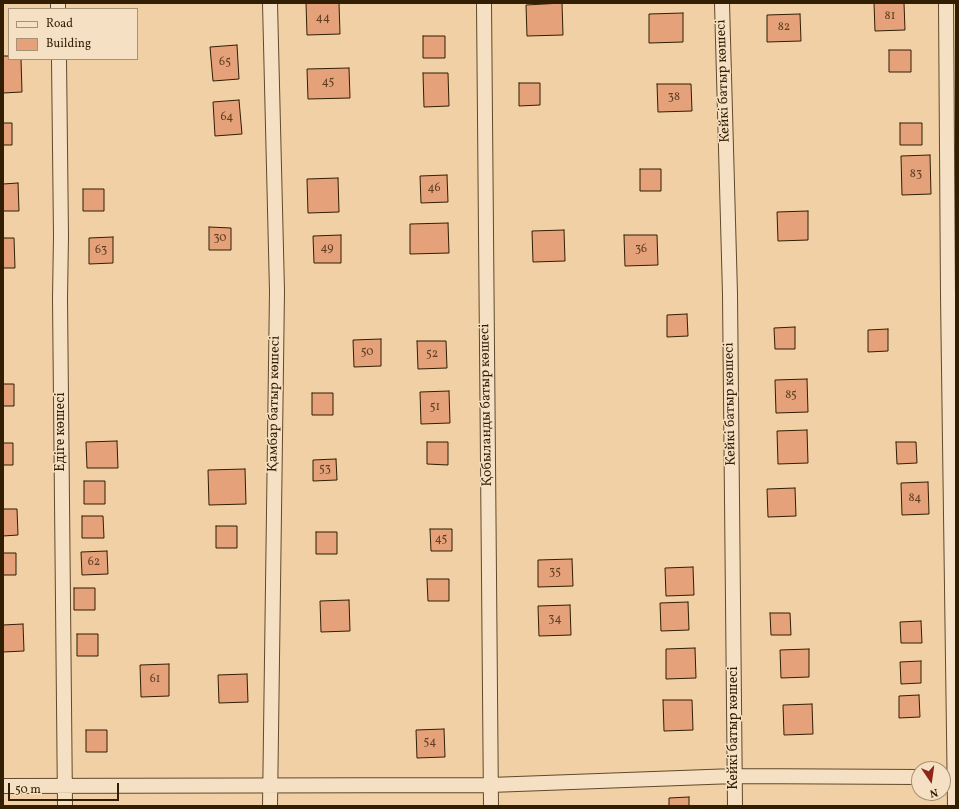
<!DOCTYPE html>
<html>
<head>
<meta charset="utf-8">
<style>
  body { margin:0 }
  #map { position:relative; width:959px; height:809px; overflow:hidden; background:#f0d0a4; font-family:Vollkorn,serif }
  canvas { display:block }
  .frame { position:absolute; inset:0; border:4px solid #311e03; pointer-events:none }
  .legend { position:absolute; left:8px; top:8px; width:130px; height:52px; box-sizing:border-box; background:#f5e0c4; border:1px solid #a79277; margin:0; padding:5px 7px; list-style:none; font-size:12px; color:#311e03 }
  .legend li { display:flex; align-items:center; gap:8px; height:20px }
  .legend b { width:20px; border:1px solid #a79277 }
  .north { position:absolute; left:911px; top:761px; width:40px; height:40px; box-sizing:border-box; background:#f5e0c4; border:1px solid #a79277; border-radius:50%; rotate:167deg; font-size:11px; font-weight:700; line-height:16px; text-align:center; color:#311e03 }
  .north::after { content:''; display:block; margin:auto; width:14px; height:18px; background:#8f2418; clip-path:polygon(50% 0,100% 100%,50% 72%,0 100%) }
  .scale { position:absolute; left:8px; top:783px; width:111px; height:18px; box-sizing:border-box; border:2px solid #311e03; border-top:0; padding-left:5px; font-size:12px; line-height:14px; white-space:nowrap; color:#311e03; -webkit-text-stroke:3px #f5e0c4; paint-order:stroke }
</style>
</head>
<body>
<div id="map">
<canvas width="959" height="809"></canvas>
<div class="frame"></div>
<ul class="legend">
<li><b style="height:5px;background:#f5e0c4"></b>Road</li>
<li><b style="height:11px;background:#e5a17a"></b>Building</li>
</ul>
<div class="north">N</div>
<div class="scale">50 m</div>
</div>
<script>
const c = document.querySelector('canvas').getContext('2d');
c.lineJoin = 'round';
function fill(path, color) { c.fillStyle = color; c.fill(path, 'evenodd'); }
const poly = rows => new Path2D(rows.map(r => 'M' + r).join(''));
function trace(path, color, width, dash) { c.strokeStyle = color; c.lineWidth = width; c.lineCap = dash ? 'butt' : 'round'; c.setLineDash(dash || []); c.stroke(path); }
function drawText(font, color, halo, rows, align = 'center') {
  c.font = font + ' Vollkorn,serif'; c.lineWidth = 3; c.setLineDash([]); c.textBaseline = 'middle'; c.strokeStyle = halo; c.fillStyle = color; for (const [text, x, y, turn = 0] of rows) {
    c.save(); c.translate(x, y); c.rotate((+turn || 0) * Math.PI / 180); c.textAlign = isNaN(turn) ? turn : align; if (halo) c.strokeText(text, 0, 0); c.fillText(text, 0, 0); c.restore();
  }
}
const building = poly([
  [306,3,339,3,340,34,307,35,306,3],
  [562,3,563,35,527,36,526,5,562,3],
  [874,3,904,3,905,30,875,31,874,3],
  [683,13,683,42,649,43,649,14,683,13],
  [800,14,801,41,767,42,767,15,800,14],
  [423,36,445,36,445,58,423,58,423,36],
  [237,45,239,79,213,81,210,47,237,45],
  [889,50,911,50,911,72,889,72,889,50],
  [3,56,9,56,9,59,21,59,22,92,3,93,3,56],
  [349,68,350,98,308,99,307,69,349,68],
  [423,73,448,73,449,106,424,107,423,73],
  [519,83,540,83,540,105,519,106,519,83],
  [657,84,691,84,692,111,658,112,657,84],
  [239,100,242,134,215,136,213,102,239,100],
  [3,123,12,123,12,145,3,145,3,123],
  [900,123,922,123,922,145,900,145,900,123],
  [930,155,931,194,902,195,901,156,930,155],
  [640,169,661,169,661,191,640,191,640,169],
  [447,175,448,202,421,203,420,176,447,175],
  [338,178,339,212,308,213,307,179,338,178],
  [18,183,19,211,3,211,3,184,18,183],
  [83,189,104,189,104,211,83,211,83,189],
  [808,211,808,240,778,241,777,212,808,211],
  [448,223,449,253,410,254,410,224,448,223],
  [209,227,231,228,231,250,209,250,209,227],
  [564,230,565,261,533,262,532,231,564,230],
  [341,235,341,263,314,263,313,236,341,235],
  [624,235,657,235,658,265,625,266,624,235],
  [113,237,113,263,89,264,89,238,113,237],
  [3,238,14,238,15,268,3,268,3,238],
  [687,314,688,336,667,337,667,315,687,314],
  [795,327,795,349,775,349,774,328,795,327],
  [888,329,888,351,868,352,868,330,888,329],
  [381,339,381,366,354,367,353,340,381,339],
  [417,341,446,341,447,368,418,369,417,341],
  [807,379,808,412,776,413,775,380,807,379],
  [3,384,14,384,14,406,3,406,3,384],
  [449,391,450,423,421,424,420,392,449,391],
  [312,393,333,393,333,415,312,415,312,393],
  [807,430,808,463,778,464,777,431,807,430],
  [117,441,118,468,87,468,86,442,117,441],
  [427,442,448,442,448,465,427,464,427,442],
  [896,442,916,442,917,463,897,464,896,442],
  [3,443,13,443,13,465,3,465,3,443],
  [336,459,337,480,313,481,313,460,336,459],
  [245,469,246,504,209,505,208,470,245,469],
  [84,481,105,481,105,504,84,504,84,481],
  [928,482,929,514,902,515,901,483,928,482],
  [795,488,796,516,768,517,767,489,795,488],
  [3,509,17,509,18,535,3,536,3,509],
  [82,516,103,516,104,538,82,538,82,516],
  [216,526,237,526,237,548,216,548,216,526],
  [430,529,452,529,452,551,431,551,430,529],
  [316,532,337,532,337,554,316,554,316,532],
  [107,551,108,574,82,575,81,552,107,551],
  [3,553,16,553,16,575,3,575,3,553],
  [572,559,573,586,538,587,538,560,572,559],
  [693,567,694,595,666,596,665,568,693,567],
  [427,579,449,579,449,601,428,601,427,579],
  [74,588,95,588,95,610,74,610,74,588],
  [349,600,350,631,321,632,320,601,349,600],
  [688,602,689,630,661,631,660,603,688,602],
  [570,605,571,635,539,636,538,606,570,605],
  [770,613,790,613,791,635,771,635,770,613],
  [921,621,922,643,901,643,900,622,921,621],
  [23,624,24,651,3,652,3,625,23,624],
  [77,634,98,634,98,656,77,656,77,634],
  [695,648,696,678,666,679,666,649,695,648],
  [809,649,809,677,781,678,780,650,809,649],
  [921,661,921,683,901,684,900,662,921,661],
  [169,664,169,696,141,697,140,665,169,664],
  [247,674,248,702,219,703,218,675,247,674],
  [919,695,920,717,899,718,899,696,919,695],
  [663,700,692,700,693,730,664,731,663,700],
  [812,704,813,734,784,735,783,705,812,704],
  [444,729,445,757,417,758,416,730,444,729],
  [86,730,107,730,107,752,86,752,86,730],
  [689,797,689,806,669,806,669,798,689,797]
]);
fill(building, '#e5a17a');
trace(building, '#311e03', 1);
const minor = poly([
  [58,3,58,9],
  [484,3,491,806],
  [722,3,730,294,735,806],
  [946,3,948,296,955,806],
  [59,59,61,236,60,298,65,806],
  [3,786,490,785,735,776,919,777],
  [270,806,277,291,270,3]
]);
trace(minor, '#614a2b', 16);
trace(minor, '#f5e0c4', 14);
drawText('12px', '#5e3f21', null, [
  ["81",890,17],
  ["44",323,19],
  ["82",784,28],
  ["65",225,63],
  ["45",328,83],
  ["38",674,98],
  ["64",227,118],
  ["83",916,175],
  ["46",434,189],
  ["30",220,239],
  ["49",327,249],
  ["36",641,250],
  ["63",101,251],
  ["50",367,353],
  ["52",432,355],
  ["85",791,396],
  ["51",435,408],
  ["53",325,470],
  ["84",915,499],
  ["45",441,540],
  ["62",94,563],
  ["35",555,573],
  ["34",555,620],
  ["61",155,680],
  ["54",430,743]
]);
drawText('14px', '#311e03', '#f5e0c4', [
  ["Кейкі батыр көшесі",724,81,-92],
  ["Қамбар батыр көшесі",275,404,-89],
  ["Кейкі батыр көшесі",731,404,-91],
  ["Қобыланды батыр көшесі",487,405,-91],
  ["Едіге көшесі",61,432,-90],
  ["Кейкі батыр көшесі",734,728,-90]
]);
</script>
</body>
</html>
